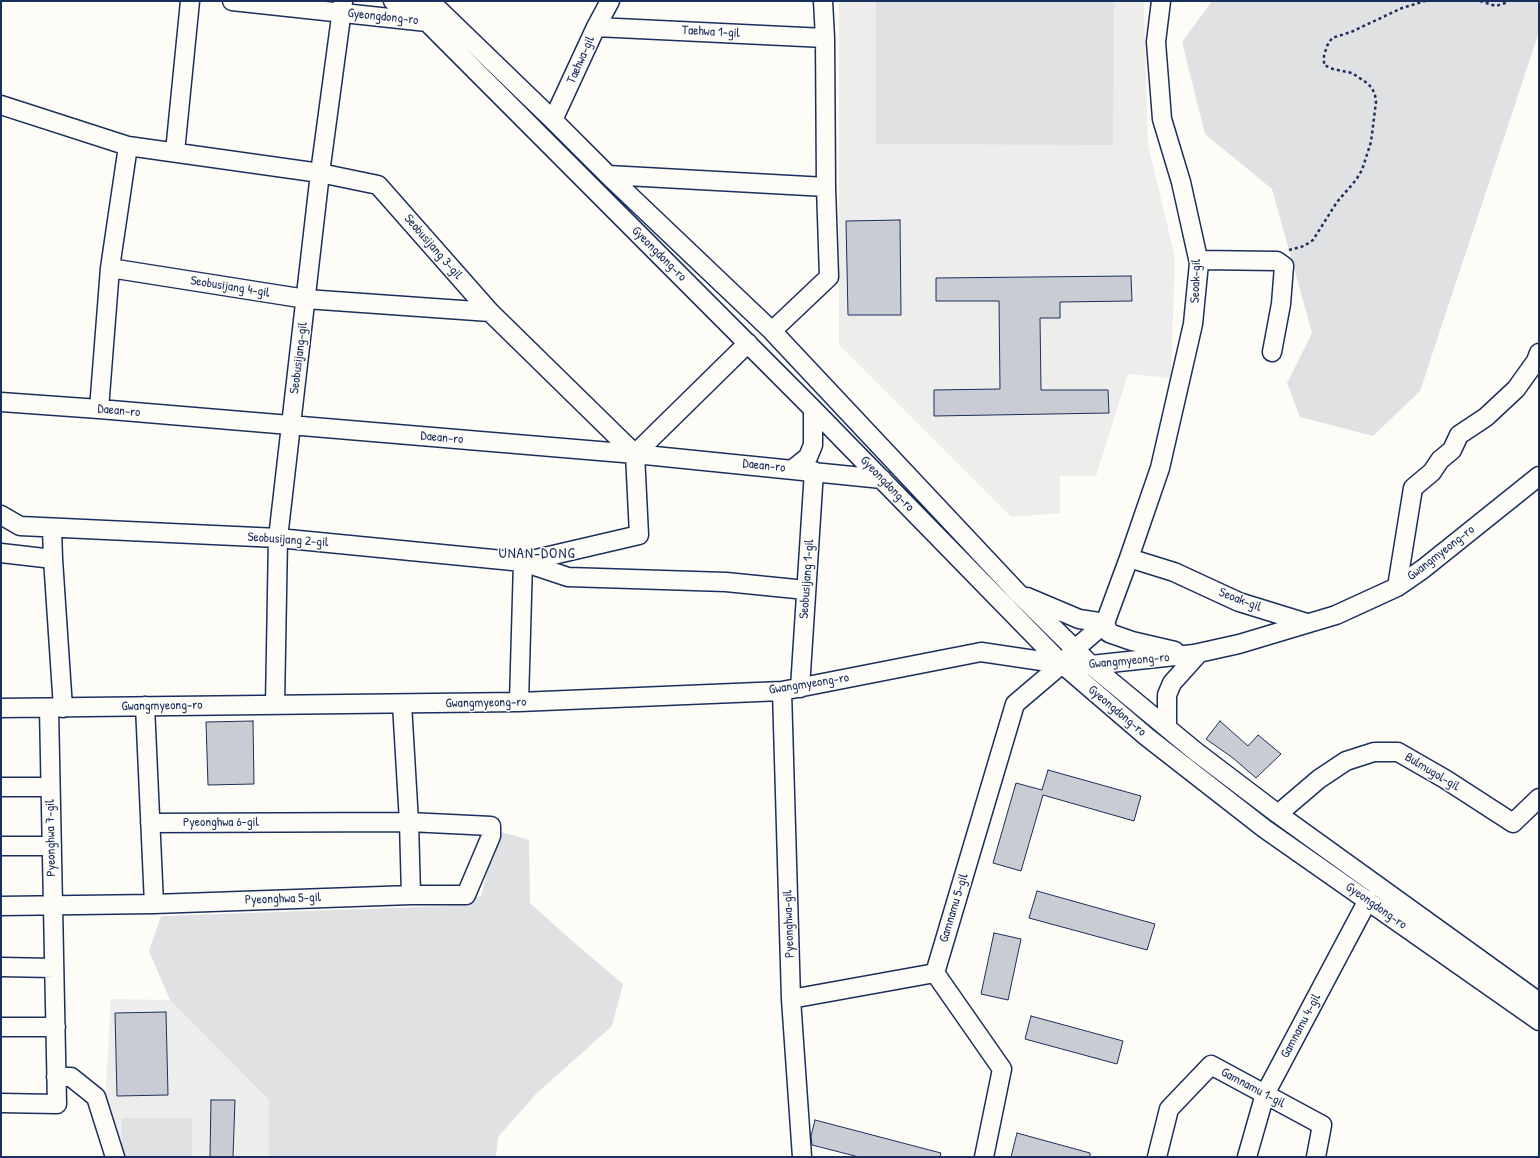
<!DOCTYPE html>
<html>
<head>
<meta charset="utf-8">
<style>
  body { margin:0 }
  #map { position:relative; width:1540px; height:1158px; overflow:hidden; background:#fdfcf7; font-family:"Patrick Hand",sans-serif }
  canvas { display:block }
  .frame { position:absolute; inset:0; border:2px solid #1b2f5e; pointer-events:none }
</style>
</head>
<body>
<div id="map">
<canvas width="1540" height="1158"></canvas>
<div class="frame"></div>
</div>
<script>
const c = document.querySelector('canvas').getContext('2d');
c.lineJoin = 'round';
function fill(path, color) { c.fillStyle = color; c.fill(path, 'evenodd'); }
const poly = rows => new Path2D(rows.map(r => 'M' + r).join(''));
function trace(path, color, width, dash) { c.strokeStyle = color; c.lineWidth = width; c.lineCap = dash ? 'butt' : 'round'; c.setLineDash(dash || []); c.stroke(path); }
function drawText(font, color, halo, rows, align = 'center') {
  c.font = font + ' "Patrick Hand",sans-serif'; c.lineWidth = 3; c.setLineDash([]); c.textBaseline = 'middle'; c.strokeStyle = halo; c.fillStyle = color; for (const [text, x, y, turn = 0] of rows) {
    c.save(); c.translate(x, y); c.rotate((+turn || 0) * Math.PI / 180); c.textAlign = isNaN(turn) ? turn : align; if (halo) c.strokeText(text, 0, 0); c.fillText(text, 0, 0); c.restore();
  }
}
fill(poly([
  [839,1,1144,1,1148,144,1175,258,1171,378,1128,374,1096,476,1060,476,1060,513,1011,517,839,345],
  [111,999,170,1000,269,1100,269,1157,102,1157]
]), '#edeeec');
fill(poly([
  [876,1,1114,1,1113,145,876,144],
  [1212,1,1539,1,1539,32,1420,391,1373,436,1300,417,1287,383,1312,333,1272,189,1205,134,1182,42],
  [498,831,529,840,530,903,570,939,623,984,612,1026,537,1093,498,1137,496,1157,269,1157,269,1100,170,1000,149,951,161,916,447,906,481,896],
  [122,1118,192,1118,192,1157,122,1157]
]), '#e0e1e3');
const building = poly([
  [900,220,901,315,848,315,846,221,900,220],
  [1131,276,1132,301,1060,302,1060,318,1040,318,1041,390,1108,390,1109,413,934,416,934,390,1000,389,999,301,936,301,936,278,1131,276],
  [253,721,254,784,208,785,206,722,253,721],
  [1220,721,1248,746,1258,735,1281,754,1256,778,1233,758,1206,739,1220,721],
  [1048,770,1141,796,1134,821,1043,795,1021,871,993,863,1016,783,1042,790,1048,770],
  [1037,891,1155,924,1147,950,1029,918,1037,891],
  [994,933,1021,939,1008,1000,981,994,994,933],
  [166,1012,168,1095,117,1096,115,1013,166,1012],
  [1031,1016,1123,1041,1117,1064,1025,1039,1031,1016],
  [211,1100,235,1100,233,1157,210,1157,211,1100],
  [815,1120,941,1153,940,1157,859,1157,812,1145,811,1136,815,1120],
  [1017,1133,1090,1153,1090,1157,1011,1157,1017,1133]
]);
fill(building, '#c9ccd3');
trace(building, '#1b2f5e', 1);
const minor = poly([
  [232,1,427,22,813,409,1062,664,1147,737,1265,829,1539,1021],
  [393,1,435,6,553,120,608,175,772,331,1018,593,1091,665,1195,751,1278,814,1539,1002],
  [596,27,825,38],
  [1,105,128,146,320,173,378,185,490,312,635,454],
  [553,120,596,27,610,1],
  [175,152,190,1],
  [608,175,826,187],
  [1199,260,1277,261,1284,266,1281,304,1272,352],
  [110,268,306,299,490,312],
  [772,331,829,277,826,187,825,38,823,1],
  [1,402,99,409,635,454,882,479],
  [99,409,110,268,128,146],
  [635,454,748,343],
  [793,469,808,457,813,445,813,409],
  [1,515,20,526,278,538,523,562,639,535,635,454],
  [52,528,53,559,63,708],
  [1,553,53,559],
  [1129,558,1174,572,1239,602,1307,623],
  [1397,587,1413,488,1432,472,1440,460,1452,450,1459,435,1486,417,1516,389,1536,361,1539,353],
  [1027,597,1079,619,1105,623,1109,633,1132,641,1175,651],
  [800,688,814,471],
  [782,691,791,999,802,1157],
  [519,702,523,562,568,577,726,582,806,590],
  [402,704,409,822,411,895],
  [275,705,278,538,320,173,343,2],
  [145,706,154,904],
  [1,708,519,702,782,691,981,652,1062,664,1091,665,1194,654,1239,644,1336,615,1397,587,1423,569,1539,476],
  [1167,728,1167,695,1172,683,1199,653],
  [1,787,50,787],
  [1278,814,1319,779,1346,761,1374,752,1398,752,1445,779,1513,823,1539,798],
  [1,846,52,846],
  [1,906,154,904,411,895,466,895,491,836,491,826,409,822,150,823],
  [1,967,54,968],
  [791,999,935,973],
  [1,1027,56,1027],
  [56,1077,71,1077,96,1097,115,1157],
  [1,1103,57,1104,49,708],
  [984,1157,1002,1069,935,973,1015,704,1062,664,1074,650,1105,623,1129,558,1160,468,1193,324,1199,263,1181,182,1162,119,1156,42,1161,1],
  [1157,1157,1169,1109,1211,1065,1322,1125,1316,1157],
  [1247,1157,1265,1094,1368,900]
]);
trace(minor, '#1b2f5e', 21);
trace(poly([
  [1480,1,1496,6,1505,3,1506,1],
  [1289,250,1304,246,1313,240,1337,202,1356,180,1362,170,1371,142,1376,102,1375,95,1372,88,1367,83,1352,73,1333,69,1324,65,1324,56,1327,46,1332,38,1351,32,1402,8,1425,1]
]), '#1b2f5e', 2.5, [3, 3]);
trace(minor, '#fdfcf7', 18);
drawText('13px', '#1b2f5e', '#fdfcf7', [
  ["Gyeongdong-ro",383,17,6],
  ["Taehwa 1-gil",711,32,3],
  ["Taehwa-gil",581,60,-66],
  ["Seobusijang 3-gil",433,247,49],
  ["Gyeongdong-ro",659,254,45],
  ["Seoak-gil",1196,281,-88],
  ["Seobusijang 4-gil",230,287,9],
  ["Seobusijang-gil",299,358,-83],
  ["Daean-ro",119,411,5],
  ["Daean-ro",442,438,5],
  ["Daean-ro",764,466,6],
  ["Gyeongdong-ro",887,484,46],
  ["Seobusijang 2-gil",288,540,4],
  ["Gwangmyeong-ro",1441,553,-38],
  ["Seobusijang 1-gil",807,579,-86],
  ["Seoak-gil",1240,600,21],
  ["Gwangmyeong-ro",1129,661,-5],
  ["Gwangmyeong-ro",809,684,-9],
  ["Gwangmyeong-ro",486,703,-1],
  ["Gwangmyeong-ro",162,706,-1],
  ["Gyeongdong-ro",1117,711,40],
  ["Bulmugol-gil",1432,772,31],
  ["Pyeonghwa 6-gil",221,823],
  ["Pyeonghwa 7-gil",51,838,-91],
  ["Pyeonghwa 5-gil",283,899,-2],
  ["Gyeongdong-ro",1376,906,35],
  ["Gamnamu 5-gil",954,908,-73],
  ["Pyeonghwa-gil",789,924,-92],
  ["Gamnamu 4-gil",1301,1026,-62],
  ["Gamnamu 1-gil",1253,1088,28]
]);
c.letterSpacing = '1px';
drawText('15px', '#1b2f5e', '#fdfcf7', [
  ["UNAN-DONG",537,554]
]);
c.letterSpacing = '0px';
</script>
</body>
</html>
